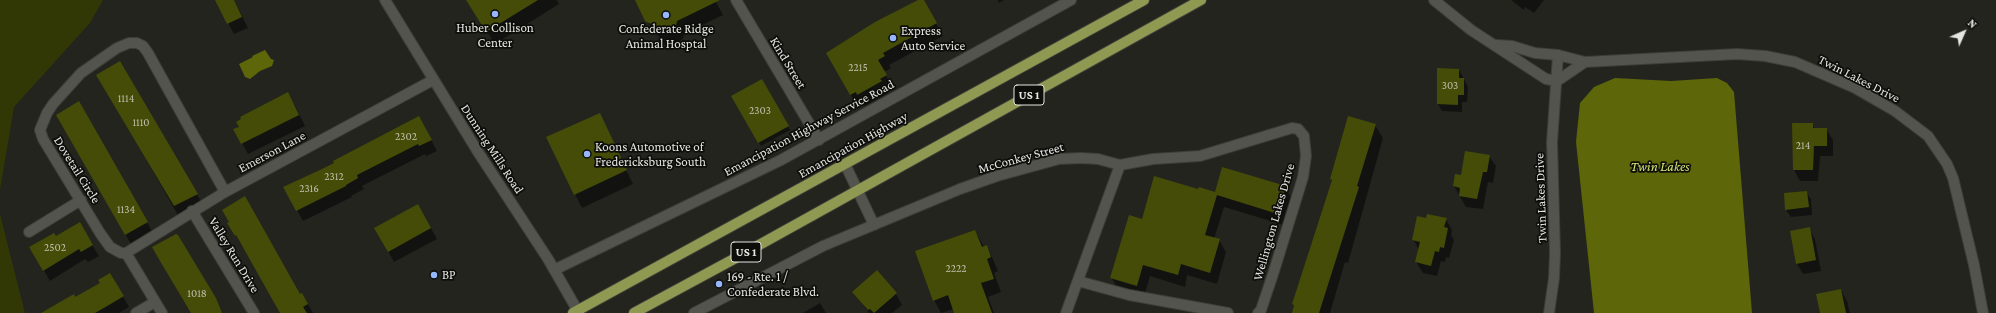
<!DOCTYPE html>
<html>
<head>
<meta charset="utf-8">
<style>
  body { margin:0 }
  #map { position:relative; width:1996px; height:313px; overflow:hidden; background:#23241e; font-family:"Crimson Pro",serif }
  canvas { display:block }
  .north { position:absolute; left:1944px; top:12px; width:40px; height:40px; -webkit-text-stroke:3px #0d0d0a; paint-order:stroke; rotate:45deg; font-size:11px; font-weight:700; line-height:16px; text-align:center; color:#e5e6e1 }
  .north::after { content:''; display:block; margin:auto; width:14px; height:18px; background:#e5e6e1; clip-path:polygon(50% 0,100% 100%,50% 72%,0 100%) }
</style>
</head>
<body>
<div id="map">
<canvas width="1996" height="313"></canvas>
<div class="north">N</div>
</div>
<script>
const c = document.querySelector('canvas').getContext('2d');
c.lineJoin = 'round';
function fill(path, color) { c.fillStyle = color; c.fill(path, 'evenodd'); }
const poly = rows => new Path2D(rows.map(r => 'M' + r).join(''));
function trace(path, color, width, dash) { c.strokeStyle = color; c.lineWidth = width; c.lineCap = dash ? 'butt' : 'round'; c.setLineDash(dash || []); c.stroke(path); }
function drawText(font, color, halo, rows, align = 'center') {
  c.font = font + ' "Crimson Pro",serif'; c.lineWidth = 3.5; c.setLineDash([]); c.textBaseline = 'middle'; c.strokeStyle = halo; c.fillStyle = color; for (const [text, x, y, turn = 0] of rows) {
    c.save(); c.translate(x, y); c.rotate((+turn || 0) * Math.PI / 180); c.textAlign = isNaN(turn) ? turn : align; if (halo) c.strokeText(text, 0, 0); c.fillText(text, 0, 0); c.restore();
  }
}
fill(poly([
  [0,0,103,0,90,23,14,107,0,190],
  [0,214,25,313,0,313]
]), '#313705');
fill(poly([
  [265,50,271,59,274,60,272,66,260,71,250,79,245,77,239,64,253,57,252,56],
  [1615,78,1671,81,1717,78,1727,83,1734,92,1752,313,1594,313,1576,142,1580,103,1594,87]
]), '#5d6609');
fill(poly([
  [216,0,234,0,248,28,234,34],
  [466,0,557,0,559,4,495,44],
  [636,0,715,0,723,15,684,34,683,39,671,46,664,45,659,36,654,33],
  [921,0,923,0,943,36,889,65,891,68,884,72,893,88,887,91,888,93,865,106,863,104,858,107,827,53],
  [998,0,1004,0,999,3],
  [1511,0,1544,0,1534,13,1525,7,1524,10],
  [120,62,203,205,179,217,146,159,147,158],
  [1438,69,1459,70,1463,77,1468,87,1467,102,1462,102,1462,112,1442,111,1438,104],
  [762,80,790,130,761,146,733,97],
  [78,103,152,231,131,244,57,115],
  [294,104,305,126,248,154,242,143],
  [599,114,633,184,582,208,575,194],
  [1793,124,1812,124,1815,129,1826,129,1833,140,1833,156,1820,156,1818,181,1800,181,1794,170],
  [1375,125,1383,138,1348,263,1345,262,1330,313,1292,313,1312,242,1314,243,1332,182,1331,179],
  [425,128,437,151,426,156,425,154,362,186,364,189,351,196,352,197,303,221,285,188],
  [1489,156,1496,166,1493,183,1488,182,1483,209,1466,207,1454,186,1462,176],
  [1285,187,1292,199,1284,225,1224,207,1214,239,1219,240,1226,252,1217,284,1187,275,1185,287,1150,276,1144,297,1118,289,1111,277,1142,220,1199,190,1216,193],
  [1806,192,1811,199,1812,215,1791,217,1786,210],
  [418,205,437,239,394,262,376,229],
  [1427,219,1446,219,1452,230,1451,235,1454,240,1449,258,1446,257,1445,262,1441,261,1437,276,1423,273,1416,262,1419,250,1413,239],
  [79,223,99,256,88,262,85,259,50,281,31,248,56,237],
  [229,224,300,295,302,294,313,313,282,313],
  [1809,228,1815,239,1821,271,1803,274,1797,264],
  [975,231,984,247,987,246,998,271,994,273,1001,292,988,297,994,313,955,313,954,309,941,313,934,300],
  [110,274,129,307,119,313,43,313,75,299,101,284],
  [1841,290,1847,301,1850,313,1821,313],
  [854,292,896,294,902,305,892,313,869,313],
  [820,303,826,313,803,313]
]), '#0007');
fill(poly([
  [215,0,234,0,242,17,227,24],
  [466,0,538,0,486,32],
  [635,0,720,0,677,21,676,26,663,34,656,33,651,24,645,21],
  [918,0,924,0,937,23,883,53,885,56,878,60,887,75,880,79,882,81,857,95,856,92,850,95,826,53,875,22],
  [120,61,198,194,174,206,96,75],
  [1437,68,1459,69,1459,78,1464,78,1464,95,1458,95,1458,105,1437,104],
  [762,79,789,126,758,143,731,96],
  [288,92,299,115,241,144,233,129,239,127,236,122,241,119,240,117],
  [79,101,148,222,125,235,56,115],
  [600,113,627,170,574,195,546,137],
  [419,116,432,140,419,146,418,144,357,175,358,178,346,185,346,186,296,211,283,187,322,169,334,163,333,161],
  [1348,116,1376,124,1357,186,1359,187,1319,313,1292,313,1294,305,1292,304,1332,180,1330,179],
  [1792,123,1813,123,1813,128,1827,128,1827,146,1814,146,1813,170,1793,170],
  [1465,151,1490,155,1487,172,1483,172,1477,199,1459,196,1460,188,1453,186,1455,174,1461,175],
  [1222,167,1286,186,1278,214,1217,195,1205,235,1220,239,1210,273,1181,264,1178,275,1143,265,1137,286,1110,278,1129,215,1142,219,1154,176,1198,189,1199,187,1215,192],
  [1807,191,1809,207,1785,210,1784,193],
  [245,196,300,294,302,293,308,304,303,307,307,313,280,313,236,235,235,236,227,223,229,222,222,210],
  [418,204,431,228,388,252,374,228],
  [1427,214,1447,218,1444,227,1448,228,1444,248,1440,247,1439,252,1435,251,1431,266,1415,262,1420,242,1412,240,1417,216,1426,218],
  [80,222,93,245,81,252,79,249,43,271,29,247,54,233,56,236],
  [1810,227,1816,260,1796,264,1790,231],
  [975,230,982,247,987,245,991,257,987,259,994,279,981,283,992,313,954,313,948,295,933,301,915,251],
  [176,234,178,235,216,298,222,313,191,313,160,261,152,247],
  [877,270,897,293,874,313,870,309,868,310,852,292],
  [110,273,124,296,109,305,95,313,41,313,74,294,75,297,100,283,98,280],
  [1841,289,1846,313,1820,313,1816,294]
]), '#454c08');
const minor = poly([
  [385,0,478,152,548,259,579,313],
  [736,0,819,140],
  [845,164,874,225],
  [192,211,254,313],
  [29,232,81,200],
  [126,253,225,192,433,80],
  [554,270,781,160,1071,0],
  [1078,281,1129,295,1228,313],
  [136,313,155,302],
  [162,313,126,253,121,253,110,247,100,233,43,139,40,130,47,113,53,104,81,73,117,48,129,43,137,43,143,46,148,53,225,192],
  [694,313,823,246,960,189,997,176,1059,159,1081,158,1098,159,1120,165,1153,159,1200,156,1292,128,1298,129,1304,136,1306,156,1303,177,1274,271,1261,310,1258,313],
  [1066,313,1120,165],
  [1549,313,1554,278,1555,253,1552,142,1558,55]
]);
const tertiary = poly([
  [1434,0,1471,30,1546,79,1557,81,1585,62],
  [1496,45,1512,46,1535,53,1558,55,1585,62,1737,54,1765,56,1795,62,1855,88,1895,111,1928,136,1947,164,1953,178,1974,265,1983,313]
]);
const primary = poly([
  [573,313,1144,0],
  [634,313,732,260,1201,0]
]);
trace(minor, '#3d3e38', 12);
trace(tertiary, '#3d3e38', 12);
trace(primary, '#3d3e38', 12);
trace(minor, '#53544d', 10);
trace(tertiary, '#53544d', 10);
trace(primary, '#909952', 10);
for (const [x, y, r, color] of [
  [495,14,4,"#96b6fd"],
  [666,15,4,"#96b6fd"],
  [893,38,4,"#96b6fd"],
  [587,154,4,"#96b6fd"],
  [434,275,4,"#96b6fd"],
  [719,284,4,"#96b6fd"]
]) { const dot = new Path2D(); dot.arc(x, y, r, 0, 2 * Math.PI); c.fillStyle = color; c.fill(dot); trace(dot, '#0d0d0a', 1.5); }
drawText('11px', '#bdc0ab', null, [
  ["2215",858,68],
  ["303",1450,86],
  ["1114",126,99],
  ["2303",760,111],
  ["1110",141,123],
  ["2302",406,137],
  ["214",1803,146],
  ["2312",334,177],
  ["2316",309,189],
  ["1134",126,210],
  ["2502",55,248],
  ["2222",956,269],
  ["1018",197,294]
]);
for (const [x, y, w] of [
  [1029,95,30],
  [746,252,30]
]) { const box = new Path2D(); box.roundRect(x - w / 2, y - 10, w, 20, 3); c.fillStyle = '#0d0d0a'; c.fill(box); trace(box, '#e5e6e1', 1); }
drawText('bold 12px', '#e5e6e1', null, [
  ["US 1",1029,95],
  ["US 1",746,252]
]);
drawText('13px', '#e5e6e1', '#0d0d0a', [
  ["Huber Collison",495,28,"center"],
  ["Center",495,43,"center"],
  ["Confederate Ridge",666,29,"center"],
  ["Animal Hosptal",666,44,"center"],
  ["Express",901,31],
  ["Auto Service",901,46],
  ["Koons Automotive of",595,147],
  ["Fredericksburg South",595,162],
  ["BP",442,275],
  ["169 - Rte. 1 /",727,277],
  ["Confederate Blvd.",727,292]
], 'left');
drawText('13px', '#e5e6e1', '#0d0d0a', [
  ["Kind Street",788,63,59],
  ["Twin Lakes Drive",1859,79,27],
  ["Emancipation Highway Service Road",809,128,-28],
  ["Emancipation Highway",853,145,-29],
  ["Dunning Mills Road",492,149,57],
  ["Emerson Lane",272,152,-28],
  ["McConkey Street",1021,158,-15],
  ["Dovetail Circle",77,170,58],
  ["Twin Lakes Drive",1541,198,-92],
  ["Wellington Lakes Drive",1274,222,-74],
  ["Valley Run Drive",234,255,59]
]);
drawText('italic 14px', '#d5e474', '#0d0d0a', [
  ["Twin Lakes",1660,167]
]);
</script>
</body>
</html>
